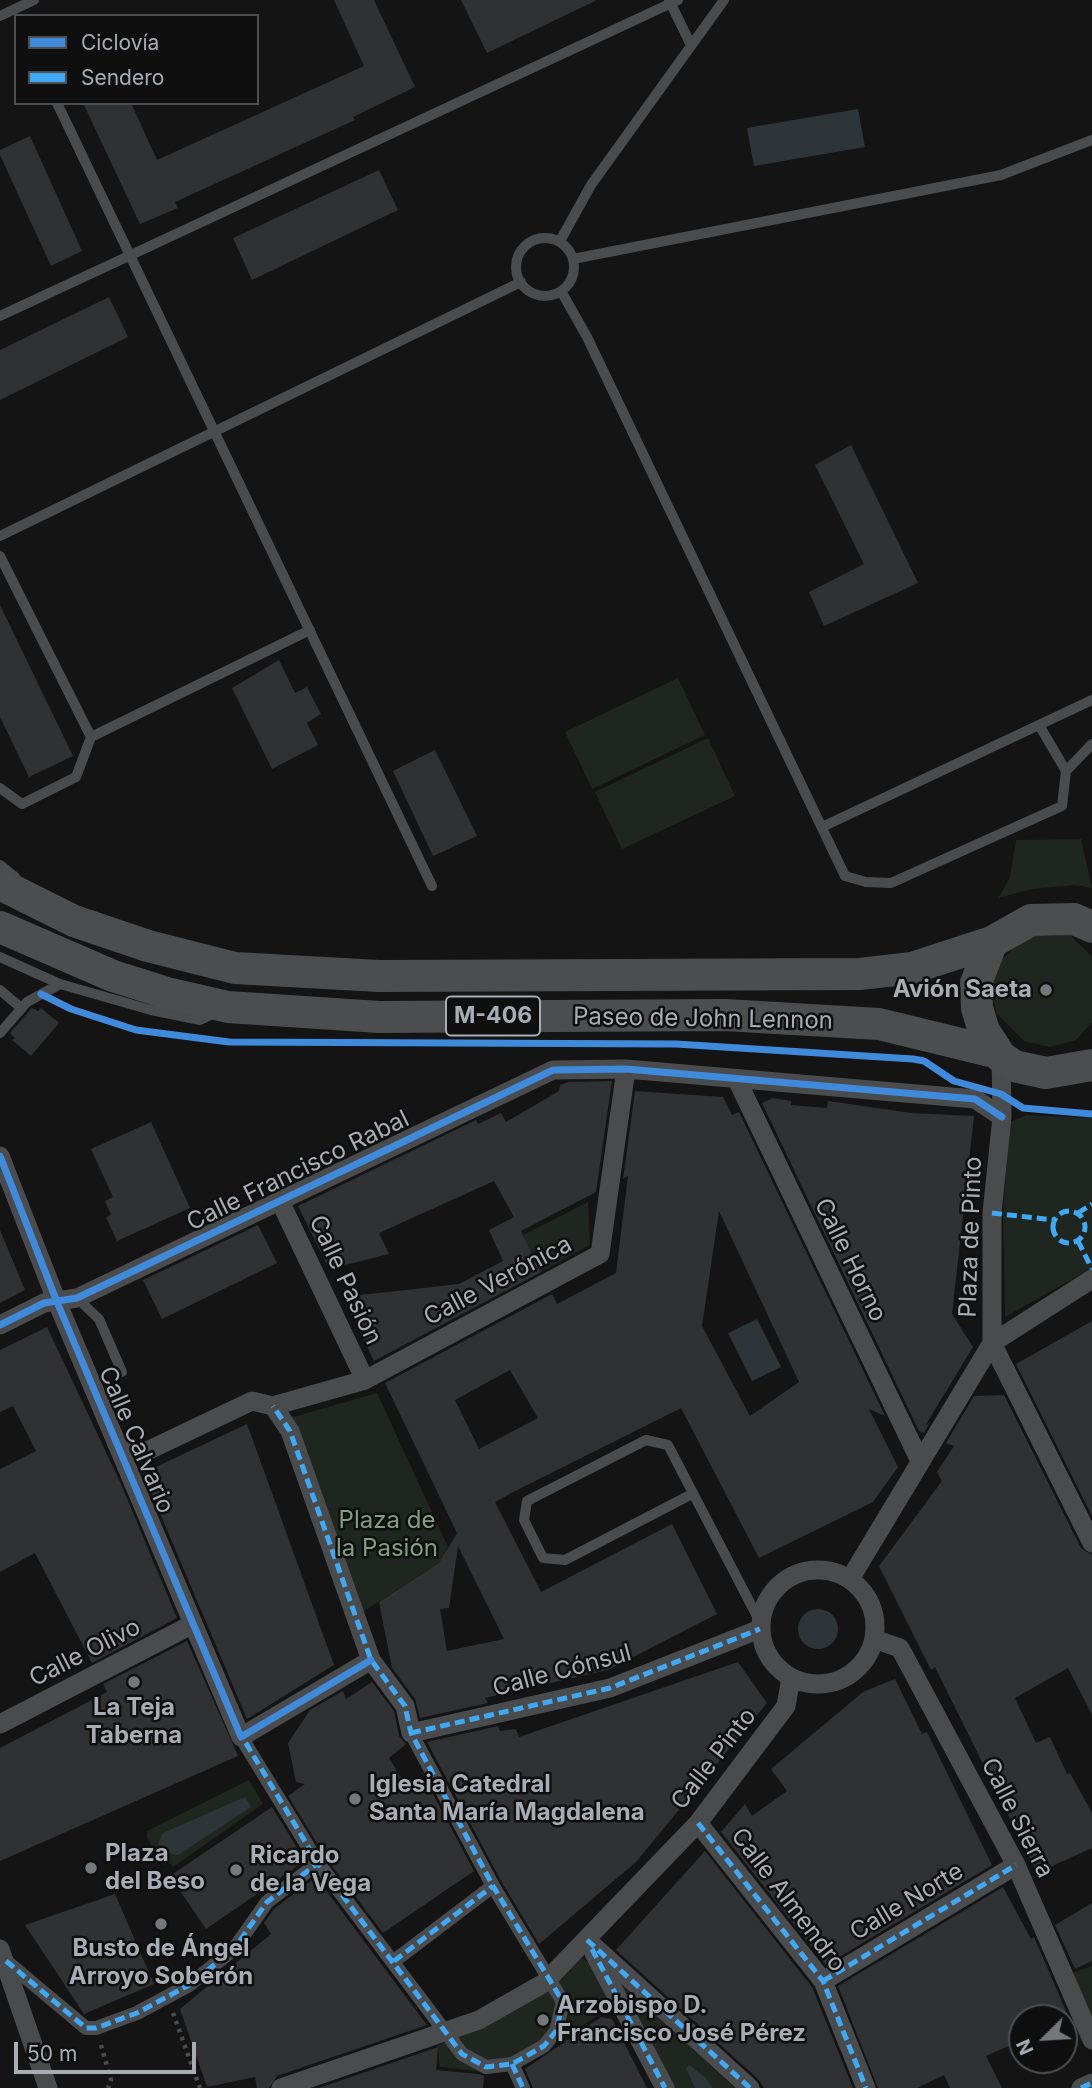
<!DOCTYPE html>
<html>
<head>
<meta charset="utf-8">
<style>
  body { margin:0 }
  #map { position:relative; width:1092px; height:2088px; overflow:hidden; background:#141415; font-family:Inter,sans-serif }
  canvas { display:block }
  .legend { position:absolute; left:14px; top:14px; width:245px; height:91px; box-sizing:border-box; background:#0f0f10; border:2px solid #4c4e52; margin:0; padding:9px 12px; list-style:none; font-size:21px; color:#a7adb4 }
  .legend li { display:flex; align-items:center; gap:14px; height:35px }
  .legend b { width:35px; border:2px solid #4c4e52 }
  .north { position:absolute; left:1008px; top:2004px; width:70px; height:70px; box-sizing:border-box; background:#0f0f10; border:2px solid #4c4e52; border-radius:50%; rotate:246deg; font-size:19px; font-weight:700; line-height:28px; text-align:center; color:#a7adb4 }
  .north::after { content:''; display:block; margin:auto; width:24px; height:32px; background:#74777c; clip-path:polygon(50% 0,100% 100%,50% 72%,0 100%) }
  .scale { position:absolute; left:14px; top:2042px; width:182px; height:32px; box-sizing:border-box; border:4px solid #a7adb4; border-top:0; padding-left:9px; font-size:21px; line-height:24px; white-space:nowrap; color:#a7adb4; -webkit-text-stroke:5px #0f0f10; paint-order:stroke }
</style>
</head>
<body>
<div id="map">
<canvas width="1092" height="2088"></canvas>
<ul class="legend">
<li><b style="height:9px;background:#408adc"></b>Ciclovía</li>
<li><b style="height:9px;background:#3fa9f5"></b>Sendero</li>
</ul>
<div class="north">N</div>
<div class="scale">50 m</div>
</div>
<script>
const c = document.querySelector('canvas').getContext('2d');
c.lineJoin = 'round';
function fill(path, color) { c.fillStyle = color; c.fill(path, 'evenodd'); }
const poly = rows => new Path2D(rows.map(r => 'M' + r).join(''));
function trace(path, color, width, dash) { c.strokeStyle = color; c.lineWidth = width; c.lineCap = dash ? 'butt' : 'round'; c.setLineDash(dash || []); c.stroke(path); }
function drawText(font, color, halo, rows, align = 'center') {
  c.font = font + ' Inter,sans-serif'; c.lineWidth = 5; c.setLineDash([]); c.textBaseline = 'middle'; c.strokeStyle = halo; c.fillStyle = color; for (const [text, x, y, turn = 0] of rows) {
    c.save(); c.translate(x, y); c.rotate((+turn || 0) * Math.PI / 180); c.textAlign = isNaN(turn) ? turn : align; if (halo) c.strokeText(text, 0, 0); c.fillText(text, 0, 0); c.restore();
  }
}
fill(poly([
  [678,678,705,735,592,789,565,732],
  [708,738,735,796,622,849,595,792],
  [1081,839,1092,888,1075,885,1032,889,998,898,1010,878,1016,840],
  [1070,935,1092,957,1092,1022,1076,1040,1050,1047,1024,1041,997,1014,991,990,996,965,1026,936],
  [1027,1115,1092,1118,1092,1268,1005,1317,1003,1213,1010,1122],
  [588,1202,590,1245,541,1272,523,1235],
  [377,1393,448,1547,439,1563,361,1613,290,1418],
  [249,1780,263,1804,173,1867,170,1863,163,1865,147,1838,147,1831],
  [580,1957,590,1963,611,2007,538,2054,484,2072,440,2067,437,2046,501,2017],
  [1092,1966,1092,2019,1072,1973],
  [620,1983,684,2041,735,2088,673,2088]
]), '#1f251f');
fill(poly([
  [858,109,865,147,754,166,747,128],
  [757,1319,781,1367,752,1381,728,1333],
  '798 1629a20 20 0 1 1 40 0a20 20 0 1 1-40 0Z',
  [245,1797,251,1807,178,1855,162,1852,158,1843,163,1833],
  [689,2065,705,2077,713,2088,695,2088,686,2068]
]), '#2d3539');
fill(poly([
  [334,0,374,0,415,87,353,117,355,120,175,202,178,208,140,224,83,103,131,103,157,160,364,66],
  [461,0,597,0,487,53],
  [30,136,82,251,51,266,0,155,0,150],
  [379,170,398,210,252,280,233,238],
  [109,297,128,337,0,400,0,350],
  [851,445,918,583,824,626,809,592,864,564,815,465],
  [0,605,73,756,29,777,0,717],
  [279,660,295,693,307,687,321,714,307,723,318,745,272,769,232,688],
  [435,750,477,836,433,856,393,771],
  [32,1008,38,1011,41,1008,59,1023,31,1056,12,1040,15,1038,10,1033],
  [612,1081,596,1192,521,1231,541,1272,374,1361,343,1297,459,1284,503,1261,489,1230,514,1217,494,1181,379,1233,389,1254,329,1269,298,1206,476,1120,478,1124,501,1113,506,1122,559,1091,560,1085,569,1082],
  [635,1091,723,1097,732,1115,739,1112,885,1416,869,1409,898,1467,873,1502,759,1558,681,1408,515,1491,495,1502,541,1592,672,1524,717,1614,608,1670,485,1698,488,1703,420,1718,415,1699,392,1668,379,1602,439,1563,457,1533,385,1383,552,1294,557,1304,616,1273,628,1176,623,1179],
  [719,1211,799,1382,750,1416,702,1326],
  [510,1370,538,1418,479,1449,455,1400],
  [458,1546,504,1639,447,1651,440,1609,449,1608],
  [773,1098,791,1101,791,1105,827,1108,828,1101,911,1113,974,1116,952,1314,973,1347,925,1426,930,1422,924,1433,919,1431,762,1103],
  [151,1122,190,1208,117,1241,106,1217,111,1215,105,1201,113,1197,91,1149],
  [258,1225,277,1263,162,1319,143,1280],
  [0,1230,25,1290,0,1303],
  [1092,1321,1092,1516,1016,1364],
  [47,1327,121,1484,177,1618,92,1663,35,1553,0,1572,0,1469,36,1451,13,1406,0,1412,0,1350],
  [1004,1395,1081,1548,1092,1555,1092,1715,1068,1668,1015,1698,1036,1743,1050,1737,1067,1774,1070,1773,1092,1813,1092,1848,1037,1873,935,1667,931,1670,879,1566,942,1481,937,1472,954,1446,946,1443,974,1396],
  [247,1424,334,1665,247,1719,143,1473],
  [187,1641,238,1756,0,1861,0,1748,107,1692,103,1684],
  [738,1662,767,1703,636,1862,539,1944,501,1881,427,1742,498,1726,500,1731,516,1729,519,1737],
  [895,1679,922,1734,927,1732,992,1865,826,1965,721,1832,745,1804,752,1816,787,1791,771,1769,863,1692],
  [372,1682,394,1711,399,1736,406,1744,389,1758,405,1784,426,1781,474,1871,383,1933,326,1858,288,1796,305,1784,296,1782,288,1743,310,1710,343,1691,346,1699],
  [272,1807,305,1861,206,1929,170,1876],
  [705,1851,812,1987,853,2088,764,2088,758,2079,616,1950],
  [316,1877,427,2025,277,2076,269,2088,257,2088,255,2077,207,2087,180,2009,271,1934,264,1923,274,1909],
  [1003,1887,1031,1939,1034,1937,1069,2018,1022,2018,1022,2040,986,2056,1002,2088,950,2088,944,2075,917,2088,878,2088,838,1986],
  [115,1894,154,1984,84,2014,25,1925],
  [1092,1903,1092,1961,1075,1969,1055,1925],
  [601,2017,612,2019,647,2088,533,2088,525,2069],
  [438,2047,436,2070,479,2074,484,2076,483,2088,319,2088]
]), '#303132');
trace(poly([
  [173,2013,200,2088],
  [101,2045,111,2080,108,2088]
]), '#4b4c4e', 4.5, [3.5, 5]);
trace(poly([
  [669,0,691,45],
  [0,16,34,0],
  [57,103,432,886],
  '516 267a29 29 0 1 1 58 0a29 29 0 1 1-58 0Z',
  [560,241,591,185,724,0],
  [573,259,1001,175,1092,140],
  [561,291,587,337,845,876,866,882,891,883,1062,806,1066,771,1039,725],
  [0,316,678,0],
  [0,536,521,282],
  [0,556,91,737,310,630],
  [1066,771,1092,744],
  [0,788,22,804,76,777,91,737],
  [822,827,1092,700],
  [0,865,15,877],
  [0,957,60,984,151,1010,200,1020,215,1013],
  [0,990,20,1007],
  [0,1033,27,1002,60,984],
  [77,1298,99,1319,122,1372],
  [692,1494,565,1560,543,1558,524,1520,527,1501,646,1440,668,1445,760,1622]
]), '#494b4d', 10);
trace(poly([
  [241,1737,318,1863,462,2054,486,2067,512,2064,544,2046,556,2031,563,2002,493,1886,411,1733],
  [6,1961,86,2028,96,2028,137,2013,189,1985,234,1949,267,1902,318,1863],
  [394,1961,493,1886],
  [512,2064,523,2088]
]), '#494b4d', 14);
trace(poly([
  [1001,1057,1002,1117,992,1213,992,1343,1092,1543],
  [737,1080,920,1461],
  [0,1156,57,1302,241,1737,371,1660],
  [280,1201,365,1380],
  [0,1325,44,1303,77,1298,553,1070,626,1069,975,1099,1002,1117],
  [273,1406,290,1431,371,1660,405,1706,411,1733,610,1688,760,1629],
  [273,1406,365,1380,600,1254,626,1069],
  [120,1451,147,1451,252,1401,273,1406],
  '761 1627a57 57 0 1 1 114 0a57 57 0 1 1-114 0Z',
  [850,1579,992,1343,1092,1279],
  [874,1639,900,1648,1016,1865,1092,2040],
  [0,1724,193,1624],
  [698,1823,823,1981,866,2088],
  [587,1940,750,2088],
  [0,1949,48,2088],
  [594,1953,665,2088],
  [823,1981,1016,1865],
  [281,2088,479,2020,544,1983,698,1823,786,1706,791,1678],
  [1081,2088,1092,2083]
]), '#494b4d', 19);
trace(poly([
  [0,884,74,921,148,946,235,968,379,976,860,974,912,968,992,942],
  [0,927,113,976,167,993,228,1007,379,1017,725,1015,879,1024,998,1053],
  [1092,927,1074,919,1031,920,992,942,976,983,977,1008,984,1031,1001,1057,1014,1066,1046,1073,1092,1065]
]), '#4c4d4e', 32);
trace(poly([
  '1053 1227a16 16 0 1 1 32 0a16 16 0 1 1-32 0Z',
  [992,1213,1054,1220],
  [1078,1213,1092,1204],
  [1078,1241,1092,1269],
  [238,1730,318,1863,462,2054,486,2067,512,2064,544,2046,556,2031,563,2002,493,1886,411,1733,405,1706,371,1660,290,1431,273,1406],
  [411,1733,610,1688,760,1629],
  [698,1823,823,1981,866,2088],
  [587,1940,750,2088],
  [592,1949,665,2088],
  [6,1961,86,2028,96,2028,137,2013,189,1985,234,1949,267,1902,318,1863],
  [394,1961,493,1886],
  [823,1981,1016,1865],
  [512,2064,523,2088],
  [1081,2088,1092,2083]
]), '#3fa9f5', 5, [10, 5]);
trace(poly([
  [41,994,71,1009,136,1030,229,1042,676,1044,913,1059,924,1061,954,1081,1001,1094,1023,1108,1092,1114],
  [0,1156,57,1302,241,1737,371,1660],
  [0,1325,44,1303,77,1298,553,1070,626,1069,975,1099,1002,1117]
]), '#408adc', 7);
for (const [x, y, r, color] of [
  [1046,990,7,"#74777c"],
  [134,1682,7,"#74777c"],
  [355,1799,7,"#74777c"],
  [91,1868,7,"#74777c"],
  [236,1870,7,"#74777c"],
  [161,1924,7,"#74777c"],
  [543,2020,7,"#74777c"]
]) { const dot = new Path2D(); dot.arc(x, y, r, 0, 2 * Math.PI); c.fillStyle = color; c.fill(dot); trace(dot, '#0f0f10', 2.5); }
for (const [x, y, w] of [
  [493,1016,94]
]) { const box = new Path2D(); box.roundRect(x - w / 2, y - 19.5, w, 39, 5); c.fillStyle = '#0f0f10'; c.fill(box); trace(box, '#a7adb4', 2); }
drawText('bold 23px', '#a7adb4', null, [
  ["M-406",493,1016]
]);
drawText('bold 24px', '#a7adb4', '#0f0f10', [
  ["Avión Saeta",1032,990,"right"],
  ["La Teja",134,1708,"center"],
  ["Taberna",134,1736,"center"],
  ["Iglesia Catedral",369,1785],
  ["Santa María Magdalena",369,1813],
  ["Plaza",105,1854],
  ["del Beso",105,1882],
  ["Ricardo",250,1856],
  ["de la Vega",250,1884],
  ["Busto de Ángel",161,1949,"center"],
  ["Arroyo Soberón",161,1977,"center"],
  ["Arzobispo D.",557,2006],
  ["Francisco José Pérez",557,2034]
], 'left');
drawText('24px', '#a7adb4', '#0f0f10', [
  ["Paseo de John Lennon",703,1019,1],
  ["Calle Francisco Rabal",298,1171,-26],
  ["Plaza de Pinto",971,1237,-88],
  ["Calle Horno",850,1260,64],
  ["Calle Pasión",345,1280,65],
  ["Calle Verónica",498,1281,-28],
  ["Calle Calvario",136,1440,67],
  ["Calle Olivo",85,1653,-27],
  ["Calle Cónsul",562,1671,-15],
  ["Calle Pinto",714,1759,-52],
  ["Calle Sierra",1017,1818,63],
  ["Calle Almendro",788,1900,53],
  ["Calle Norte",907,1902,-31]
]);
drawText('24px', '#829d80', '#0f0f10', [
  ["Plaza de",387,1521],
  ["la Pasión",387,1549]
]);
</script>
</body>
</html>
